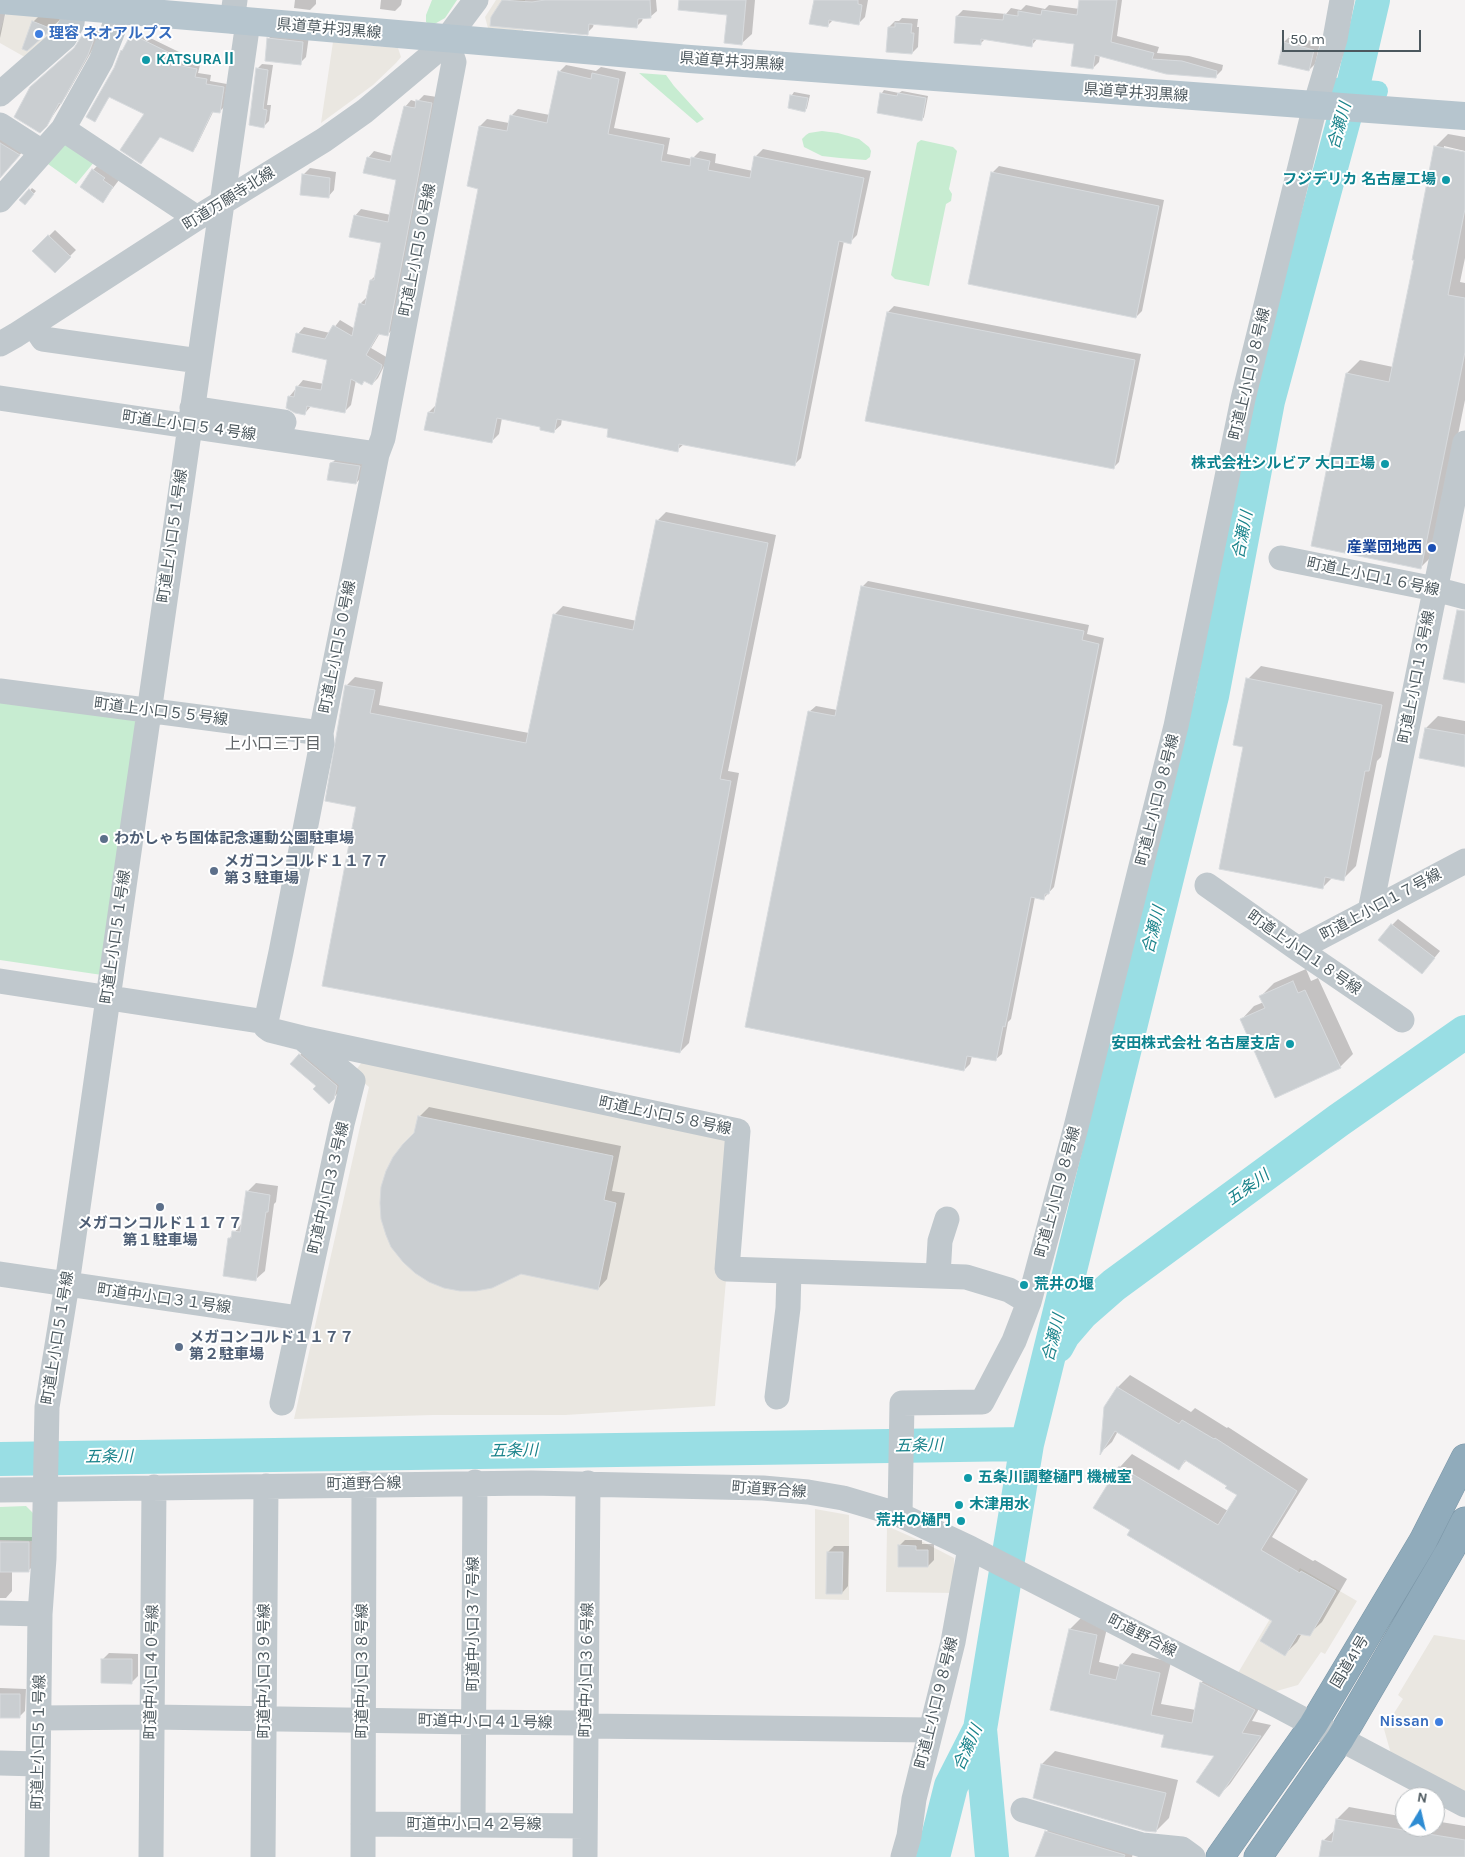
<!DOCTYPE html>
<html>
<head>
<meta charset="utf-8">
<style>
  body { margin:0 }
  #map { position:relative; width:1465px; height:1857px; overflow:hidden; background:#f5f3f3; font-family:Karla,sans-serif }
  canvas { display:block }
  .north { position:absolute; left:1395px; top:1787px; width:50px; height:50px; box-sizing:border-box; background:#fff; border:1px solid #b7bcbf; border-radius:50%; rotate:9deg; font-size:14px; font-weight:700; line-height:20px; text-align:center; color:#4c585e }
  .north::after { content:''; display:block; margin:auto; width:18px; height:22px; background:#2e8cd3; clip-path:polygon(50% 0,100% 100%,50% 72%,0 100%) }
  .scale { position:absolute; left:1282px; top:30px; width:139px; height:22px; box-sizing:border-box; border:2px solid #4c585e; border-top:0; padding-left:6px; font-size:15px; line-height:18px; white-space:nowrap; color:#4c585e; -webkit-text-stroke:4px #fff; paint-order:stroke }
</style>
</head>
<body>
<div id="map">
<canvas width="1465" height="1857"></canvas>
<div class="north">N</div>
<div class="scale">50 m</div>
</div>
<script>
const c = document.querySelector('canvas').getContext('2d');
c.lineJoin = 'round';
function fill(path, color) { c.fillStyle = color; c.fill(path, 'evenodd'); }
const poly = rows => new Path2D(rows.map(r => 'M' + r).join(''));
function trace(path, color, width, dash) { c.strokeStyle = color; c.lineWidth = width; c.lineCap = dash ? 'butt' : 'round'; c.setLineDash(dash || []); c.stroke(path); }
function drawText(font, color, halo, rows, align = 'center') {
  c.font = font + ' Karla,"Noto Sans JP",sans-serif'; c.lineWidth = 4; c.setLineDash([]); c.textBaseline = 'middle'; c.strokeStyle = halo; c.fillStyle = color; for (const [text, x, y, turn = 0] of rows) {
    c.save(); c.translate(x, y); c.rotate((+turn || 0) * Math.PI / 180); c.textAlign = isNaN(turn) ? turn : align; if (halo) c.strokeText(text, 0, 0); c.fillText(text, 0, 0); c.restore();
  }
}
fill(poly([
  [496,0,525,0,523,31,488,28,485,17],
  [6,13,59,18,60,25,30,60,0,43,0,32],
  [333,42,398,48,401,57,396,63,373,85,321,123],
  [368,1054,735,1133,726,1280,715,1406,565,1415,433,1415,294,1419,369,1087,353,1074],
  [815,1509,849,1515,849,1600,815,1599],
  [887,1526,923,1542,954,1558,955,1593,886,1592],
  [1300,1568,1357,1601,1325,1654,1321,1652,1298,1685,1273,1692,1238,1673],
  [1434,1635,1465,1640,1465,1793,1391,1754,1384,1729,1403,1699,1398,1695]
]), '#eae7e1');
fill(poly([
  [432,0,457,0,445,18,431,26,426,22,426,15],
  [639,73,666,75,674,86,704,119,697,123],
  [822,131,838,133,859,139,869,147,871,151,870,157,866,160,840,158,822,156,804,147,802,139,806,135,809,133],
  [921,140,953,147,957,151,949,189,952,194,951,201,946,204,929,286,895,279,891,275,917,143],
  [65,141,95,161,76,184,41,159],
  [0,700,134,718,139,723,102,975,0,960],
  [26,1506,33,1513,33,1541,0,1540,0,1507]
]), '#c7ecd1');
fill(poly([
  [295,0,316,0,316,4,310,10,294,8],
  [381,0,402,0,401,5,395,11,380,9],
  [504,0,656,0,657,11,650,17,643,18,642,21,636,27,594,23,593,27,587,33,492,18],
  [703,0,755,0,752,34,742,43,728,14],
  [815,0,868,0,865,17,859,23,834,19,827,26],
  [1081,0,1122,0,1117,36,1159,47,1157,53,1189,56,1223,65,1222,70,1215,77,1100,55,1099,62,1093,68,1075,43,1038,38,1031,46,986,38,980,44,957,16,963,10,1006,14,1011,8,1021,10,1026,5,1045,9,1049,5,1080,9],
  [0,9,6,10,0,38],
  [42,13,61,19,27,49,33,22],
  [902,18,918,19,917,27,919,27,918,47,912,53,889,27,895,21,899,21],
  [96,27,101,29,94,47,66,96,46,126,77,47,84,35,90,29,93,30],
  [136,31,179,52,175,60,200,65,198,73,211,75,210,81,227,84,224,107,220,111,214,110,196,147,192,151,160,136,141,162,146,114,110,96,94,120,122,51],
  [274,33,309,36,306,57,300,63,268,39],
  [1290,36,1320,43,1315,64,1309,70,1284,42],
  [262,64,273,65,267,105,271,105,269,121,264,126,257,69],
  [566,65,596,71,601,67,626,72,614,128,670,138,667,154,692,159,700,151,716,154,715,163,753,171,756,156,763,149,871,171,857,235,850,242,844,241,801,458,794,465,684,444,677,450,610,428,562,419,561,425,553,432,542,426,502,418,499,434,492,441,429,412,436,405,480,188,480,126,487,119,509,123,511,116,518,109,550,115,559,72],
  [884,90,899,93,902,91,928,96,924,117,922,120,878,112,882,93],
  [794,92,810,95,807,108,805,111,789,107,792,95],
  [424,95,437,97,393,329,387,335,380,333,371,348,388,358,378,378,372,384,365,380,356,380,351,405,345,411,312,405,305,413,289,397,303,380,324,384,328,359,298,334,304,327,330,333,340,320,355,329,360,304,366,298,371,280,376,275,382,242,355,216,361,209,391,215,398,179,368,158,374,151,393,156,405,107,411,100,417,102],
  [0,133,25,149,0,177],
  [1448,134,1465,137,1465,151,1444,146,1444,149,1465,153,1465,258,1460,282,1465,283,1465,400,1434,554,1421,567,1312,545,1347,373,1360,360,1393,367,1415,259,1435,147],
  [99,164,119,180,103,201,93,170],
  [999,166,1164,200,1142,311,1136,317,970,283,993,172],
  [310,168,336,172,334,190,328,197,303,175],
  [32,188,36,191,25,204,21,200],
  [55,230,76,250,55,271,34,251],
  [894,306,1141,354,1119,462,1113,468,888,312],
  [338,457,365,460,362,477,356,483,331,464],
  [666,512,776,535,728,771,739,773,689,1043,680,1052,357,806,347,685,355,677,383,682,379,705,529,733,554,615,563,606,637,621,657,521],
  [868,581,1089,625,1087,634,1104,638,1054,887,1044,898,1035,897,1011,1019,1008,1022,1002,1054,995,1060,972,1056,970,1064,964,1070,809,712,816,706,837,710,862,587],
  [1261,666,1394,692,1381,757,1377,761,1356,866,1343,879,1333,877,1322,888,1245,746,1248,679],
  [1438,716,1465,721,1465,766,1426,728],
  [1398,919,1440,951,1422,973,1392,925],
  [1306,969,1311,981,1318,978,1353,1054,1340,1067,1242,1019,1254,1006,1264,1002,1261,996,1274,983],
  [309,1045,343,1088,329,1102,317,1086,300,1055],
  [429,1107,621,1146,612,1191,625,1193,607,1279,598,1289,521,1273,416,1133,419,1117],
  [256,1183,278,1186,276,1202,274,1204,265,1271,256,1279,229,1239,242,1223,247,1192],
  [1130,1375,1191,1412,1195,1408,1227,1428,1228,1427,1308,1479,1272,1537,1313,1561,1315,1560,1347,1579,1322,1622,1309,1634,1302,1633,1297,1642,1285,1654,1274,1620,1131,1529,1120,1467,1132,1454,1228,1511,1238,1495,1228,1485,1187,1460,1179,1468,1118,1431,1112,1442,1101,1452,1105,1408,1118,1387],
  [0,1537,34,1537,34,1565,28,1571,12,1571,12,1591,6,1598,0,1598],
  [905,1540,922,1540,922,1544,934,1544,934,1560,928,1566,899,1546],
  [834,1546,849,1546,848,1586,842,1593,828,1552],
  [1081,1618,1108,1624,1099,1662,1120,1667,1132,1653,1171,1662,1161,1704,1196,1710,1201,1683,1212,1672,1265,1698,1252,1721,1271,1725,1230,1784,1218,1796,1216,1755,1165,1734,1052,1709,1070,1629],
  [109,1653,138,1654,138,1676,131,1683,103,1659],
  [0,1688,26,1689,25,1711,19,1717,0,1717],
  [1055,1751,1178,1780,1169,1818,1156,1831,1042,1764],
  [1349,1807,1405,1817,1405,1827,1435,1827,1435,1821,1465,1826,1465,1857,1320,1857,1323,1841,1336,1829,1337,1819],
  [1059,1819,1137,1842,1132,1857,1036,1857,1046,1832]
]), '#0003');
trace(poly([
  [1326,87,1378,91]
]), '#99dee4', 20);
trace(poly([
  [1057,1346,1063,1335,1082,1313,1114,1285,1339,1120,1465,1032],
  [0,1459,1027,1444],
  [980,1729,992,1857],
  [933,1857,951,1786,980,1729,1027,1444,1212,696,1268,401,1353,86,1373,0]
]), '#99dee4', 34);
const building = poly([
  [502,0,532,2,545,0,650,0,651,18,638,19,637,28,589,24,588,35,490,26,491,17,502,0],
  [679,0,746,0,742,45,724,43,727,15,678,10,679,0],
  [814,0,858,0,858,4,862,5,859,25,829,20,828,27,809,24,814,0],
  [1079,0,1117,0,1111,42,1154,53,1152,59,1182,61,1217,71,1216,78,1166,74,1095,55,1093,69,1071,66,1074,44,1033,39,1032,47,981,39,981,45,954,43,956,16,1003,20,1004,14,1018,16,1018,11,1041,15,1042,10,1077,15,1079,0],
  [32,21,52,29,27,51,22,49,32,21],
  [895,23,912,24,911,33,914,33,912,54,886,52,888,27,895,27,895,23],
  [89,32,95,36,88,55,61,104,59,103,47,126,40,133,14,117,30,87,74,48,83,34,87,36,89,32],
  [131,34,176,56,172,64,197,69,195,77,207,79,206,84,224,87,220,113,212,112,193,152,160,137,141,164,120,150,144,114,109,97,95,122,86,117,114,68,121,50,122,51,131,34],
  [267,38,303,42,301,65,265,61,267,38],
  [1283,42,1314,50,1309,71,1278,64,1283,42],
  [256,68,268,70,263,109,267,110,264,128,249,125,256,68],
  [558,71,591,79,592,73,619,79,608,134,664,145,661,161,690,166,691,157,710,161,708,170,750,178,754,156,864,178,851,244,839,241,795,466,679,444,678,452,654,447,607,437,608,429,557,419,554,433,540,430,540,427,497,418,492,443,424,430,428,412,434,413,478,189,467,186,479,126,507,131,510,115,547,123,558,71],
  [880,93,897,96,898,93,926,98,922,121,877,113,880,93],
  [790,95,808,98,805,112,788,108,790,95],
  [416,100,432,103,388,336,378,334,366,355,382,365,381,369,372,385,364,381,362,385,351,379,345,413,307,406,305,415,295,413,286,408,288,396,294,397,296,386,321,390,327,360,292,352,296,333,325,339,333,325,352,336,359,303,365,305,370,280,374,280,381,243,349,237,354,215,388,222,396,180,363,173,367,157,390,162,404,106,415,108,416,100],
  [0,143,20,155,0,178,0,143],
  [1434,146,1465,152,1465,209,1448,295,1465,298,1465,352,1421,569,1311,546,1346,373,1389,382,1414,260,1412,260,1434,146],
  [92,169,105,178,103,180,113,187,103,203,80,187,92,169],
  [991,172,1159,206,1136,318,968,284,991,172],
  [302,174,330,178,329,198,300,195,302,174],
  [29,189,34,194,25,205,19,200,29,189],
  [48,235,71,257,55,273,32,251,48,235],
  [887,312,1135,360,1114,469,865,421,887,312],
  [333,462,360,466,356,484,327,480,330,463,333,462],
  [656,520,768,543,720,779,731,781,680,1053,322,986,356,807,325,801,345,685,375,690,370,713,526,743,553,614,633,630,656,520],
  [861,586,1084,631,1082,640,1099,644,1049,894,1045,894,1044,900,1031,897,1005,1027,1003,1026,996,1061,967,1056,964,1071,745,1027,808,711,835,716,861,586],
  [1457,610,1465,611,1465,683,1443,679,1457,610],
  [1246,678,1382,705,1369,771,1365,771,1344,881,1325,877,1323,889,1219,869,1243,747,1233,745,1246,678],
  [1425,728,1465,735,1465,767,1419,758,1425,728],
  [1391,924,1435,958,1422,974,1378,940,1391,924],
  [1293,981,1298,993,1305,990,1341,1068,1275,1098,1240,1019,1265,1008,1259,996,1293,981],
  [299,1054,337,1086,334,1099,329,1104,313,1089,316,1086,290,1064,299,1054],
  [418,1116,613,1156,604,1200,616,1203,598,1290,521,1274,492,1288,476,1291,460,1291,444,1288,429,1282,415,1273,403,1262,391,1247,386,1235,381,1219,380,1203,381,1187,386,1171,393,1157,403,1144,414,1133,418,1116],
  [246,1191,270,1195,268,1212,266,1212,256,1281,223,1276,228,1238,231,1238,232,1231,240,1232,246,1191],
  [1117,1387,1179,1424,1182,1420,1214,1439,1215,1438,1297,1491,1261,1550,1300,1573,1301,1571,1336,1591,1310,1636,1298,1634,1285,1656,1260,1641,1272,1621,1127,1535,1130,1530,1093,1508,1119,1466,1218,1525,1237,1495,1225,1488,1227,1486,1185,1460,1179,1470,1115,1431,1100,1455,1104,1407,1117,1387],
  [0,1542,29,1542,29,1572,0,1572,0,1542],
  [898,1545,916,1546,916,1550,928,1550,928,1567,898,1567,898,1545],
  [827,1552,843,1552,842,1594,826,1594,827,1552],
  [1069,1629,1097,1635,1089,1674,1116,1680,1120,1664,1160,1673,1151,1715,1192,1723,1200,1682,1255,1710,1242,1733,1261,1736,1219,1797,1196,1782,1214,1756,1161,1747,1164,1735,1050,1710,1069,1629],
  [101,1659,132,1659,132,1684,101,1683,101,1659],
  [0,1694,20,1694,20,1718,0,1718,0,1694],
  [1041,1764,1166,1793,1156,1832,1145,1831,1033,1798,1041,1764],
  [1336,1819,1465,1840,1465,1857,1319,1857,1322,1840,1332,1842,1336,1819],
  [1045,1831,1125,1855,1124,1857,1035,1857,1045,1831]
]);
fill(building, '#caced1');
trace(building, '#d7dadd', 1);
const highway = poly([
  [1220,1857,1313,1725,1423,1541,1465,1458],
  [1258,1857,1340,1739,1451,1549,1465,1521]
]);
trace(highway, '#7b96a7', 29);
trace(poly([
  [232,21,235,0],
  [0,94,65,37,72,23,74,7],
  [0,125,42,152],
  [63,129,197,218],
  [0,200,63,129,68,120,101,61,112,33,115,24,116,0],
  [33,324,43,339,199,361],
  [0,344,16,335,197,218,324,140,365,111,440,48,476,0],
  [0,398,377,454],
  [192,408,284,422],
  [1281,558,1435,589,1465,597],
  [0,691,321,733],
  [1207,885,1298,949,1402,1020],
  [1370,911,1465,443],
  [1298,949,1465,861],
  [0,981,266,1022,281,952,322,743,321,733,377,454,383,438,454,62,446,39],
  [266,1022,266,1027,270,1030,302,1038,353,1081,342,1124,282,1403],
  [302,1038,738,1131,727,1269,966,1277,1009,1290,1029,1302],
  [0,1274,299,1318],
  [938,1276,940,1241,947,1219],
  [777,1397,788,1308,789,1272],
  [0,1490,531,1483,763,1488,808,1492,843,1498,900,1515,970,1548,1278,1706,1465,1805],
  [900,1515,902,1403,982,1402,1014,1341,1029,1302,1076,1127,1176,726,1243,399,1315,106,1335,39,1342,0],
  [0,1613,40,1614],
  [39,1718,152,1717,473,1722,580,1723,586,1726,930,1730],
  [0,1763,38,1764],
  [1023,1810,1142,1845,1182,1849,1193,1857],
  [363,1824,585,1826],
  [473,1825,475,1482],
  [37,1857,40,1614,44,1558,47,1407,67,1284,248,22],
  [151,1857,154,1487],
  [263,1857,266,1486],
  [363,1857,364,1484],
  [585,1857,588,1483],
  [903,1857,909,1836,914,1799,953,1642,970,1548]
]), '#c0c8cd', 25);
trace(poly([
  [0,0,690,59,1465,116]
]), '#b6c5ce', 28);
trace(highway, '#90abbb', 28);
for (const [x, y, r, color] of [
  [39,34,5,"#3f7fe0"],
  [146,60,5,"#0f9aa8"],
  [1446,180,5,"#0f9aa8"],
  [1385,464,5,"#0f9aa8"],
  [1432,548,5,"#1a4fb4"],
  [104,839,5,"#5c6f8a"],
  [214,871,5,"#5c6f8a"],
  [1290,1044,5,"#0f9aa8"],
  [160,1207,5,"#5c6f8a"],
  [1024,1285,5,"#0f9aa8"],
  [179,1347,5,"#5c6f8a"],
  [968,1478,5,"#0f9aa8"],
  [959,1505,5,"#0f9aa8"],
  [961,1521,5,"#0f9aa8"],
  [1439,1722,5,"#3f7fe0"]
]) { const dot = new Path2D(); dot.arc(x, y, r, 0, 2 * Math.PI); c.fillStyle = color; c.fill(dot); trace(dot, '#fff', 2); }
drawText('15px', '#4c585e', '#fff', [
  ["県道草井羽黒線",329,29,5],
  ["県道草井羽黒線",732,62,4],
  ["県道草井羽黒線",1136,93,4],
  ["町道万願寺北線",229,199,-32],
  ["町道上小口５０号線",418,250,-79],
  ["町道上小口９８号線",1250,374,-77],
  ["町道上小口５４号線",189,426,8],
  ["町道上小口５１号線",173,536,-82],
  ["町道上小口１６号線",1373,577,12],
  ["町道上小口５０号線",338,647,-79],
  ["町道上小口１３号線",1417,677,-79],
  ["町道上小口５５号線",161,712,7],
  ["町道上小口９８号線",1158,800,-76],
  ["町道上小口１７号線",1381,905,-28],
  ["町道上小口５１号線",116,937,-82],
  ["町道上小口１８号線",1304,953,35],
  ["町道上小口５８号線",665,1116,12],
  ["町道中小口３３号線",329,1188,-77],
  ["町道上小口９８号線",1058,1192,-75],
  ["町道中小口３１号線",164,1299,8],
  ["町道上小口５１号線",58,1338,-81],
  ["町道野合線",364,1484,-1],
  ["町道野合線",769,1490,4],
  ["町道中小口３７号線",474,1624,-90],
  ["町道野合線",1142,1636,27],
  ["国道41号",1350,1662,-59],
  ["町道中小口３６号線",587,1670,-89],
  ["町道中小口３９号線",265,1671,-90],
  ["町道中小口３８号線",363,1671,-90],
  ["町道中小口４０号線",152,1672,-89],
  ["町道上小口９８号線",937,1703,-76],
  ["町道中小口４１号線",485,1722,1],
  ["町道上小口５１号線",39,1742,-89],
  ["町道中小口４２号線",474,1825]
]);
drawText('bold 15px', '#366cbe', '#fff', [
  ["理容 ネオアルプス",49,34],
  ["Nissan",1429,1722,"right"]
], 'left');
drawText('bold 15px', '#0d838f', '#fff', [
  ["KATSURAⅡ",156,60],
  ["フジデリカ 名古屋工場",1436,180,"right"],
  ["株式会社シルビア 大口工場",1375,464,"right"],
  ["安田株式会社 名古屋支店",1280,1044,"right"],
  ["荒井の堰",1034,1285],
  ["五条川調整樋門 機械室",978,1478],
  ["木津用水",969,1505],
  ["荒井の樋門",951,1521,"right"]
], 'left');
drawText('bold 15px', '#164399', '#fff', [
  ["産業団地西",1422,548]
], 'right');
drawText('bold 15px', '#4e5e75', '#fff', [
  ["わかしゃち国体記念運動公園駐車場",114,839],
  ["メガコンコルド１１７７",224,862],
  ["第３駐車場",224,879],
  ["メガコンコルド１１７７",160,1224,"center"],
  ["第１駐車場",160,1241,"center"],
  ["メガコンコルド１１７７",189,1338],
  ["第２駐車場",189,1355]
], 'left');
drawText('italic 16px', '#1a838b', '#fff', [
  ["合瀬川",1340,126,-75],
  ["合瀬川",1243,535,-79],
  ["合瀬川",1154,930,-76],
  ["五条川",1248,1188,-36],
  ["合瀬川",1054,1338,-76],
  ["五条川",919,1446,-1],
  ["五条川",514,1451,-1],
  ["五条川",109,1457,-1],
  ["合瀬川",968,1748,-66]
]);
drawText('16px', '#606467', '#fff', [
  ["上小口三丁目",273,744]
]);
</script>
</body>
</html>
